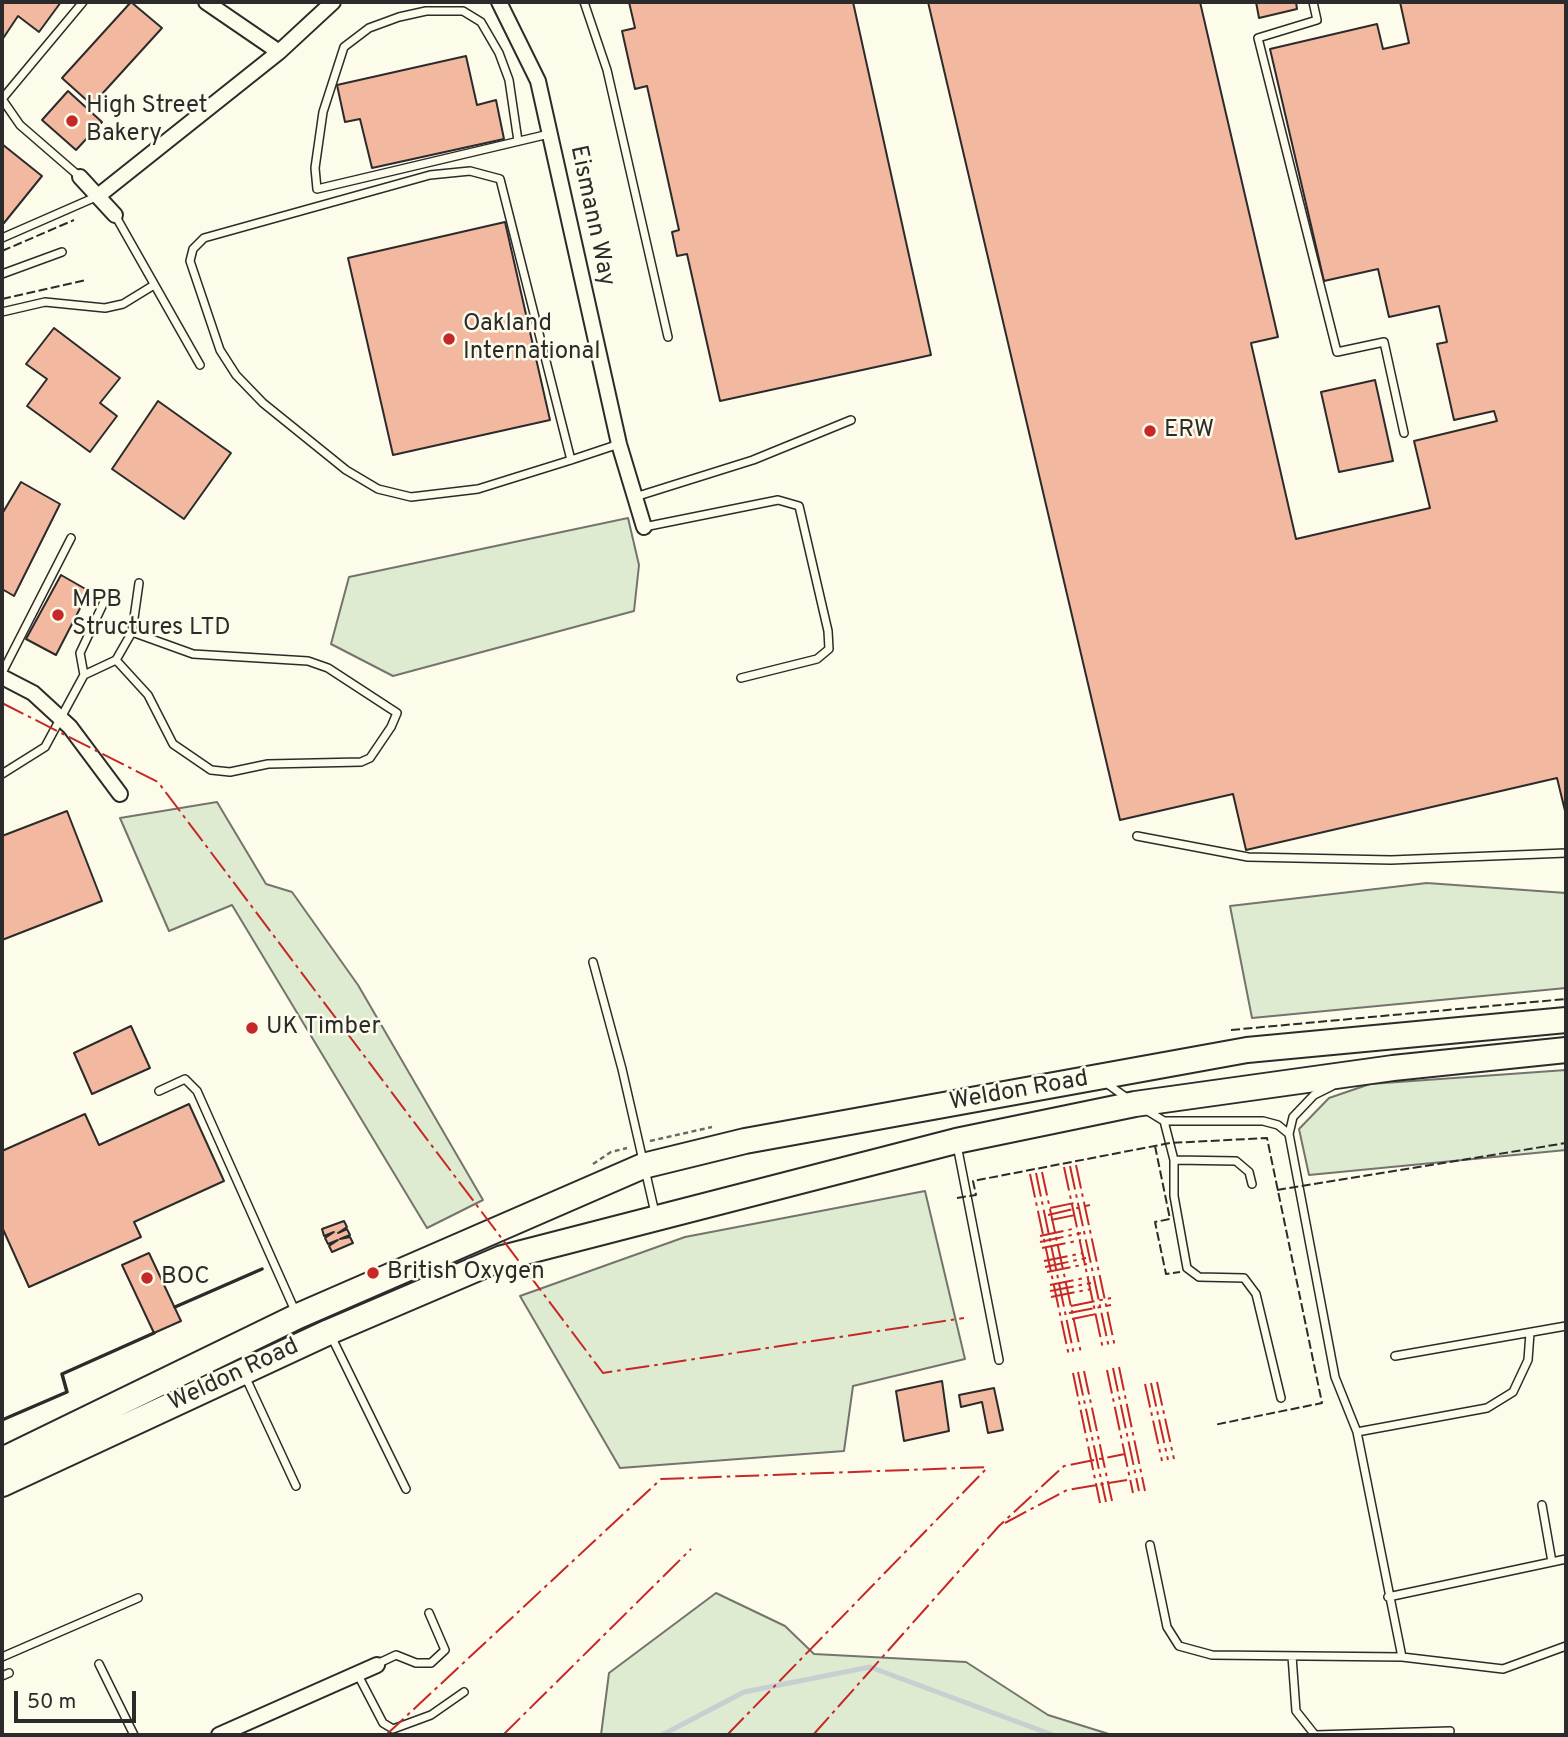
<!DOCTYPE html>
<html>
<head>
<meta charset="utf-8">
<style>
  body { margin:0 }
  #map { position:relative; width:1568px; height:1737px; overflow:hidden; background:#fdfbea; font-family:Overpass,sans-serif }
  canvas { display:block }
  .frame { position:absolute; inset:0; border:4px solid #2b2b2b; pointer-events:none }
  .scale { position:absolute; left:14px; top:1691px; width:122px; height:32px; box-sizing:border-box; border:4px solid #2b2b2b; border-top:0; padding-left:9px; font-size:21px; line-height:24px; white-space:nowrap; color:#2b2b2b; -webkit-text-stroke:5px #fdfbea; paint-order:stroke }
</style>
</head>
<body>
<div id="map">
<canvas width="1568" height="1737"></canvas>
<div class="frame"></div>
<div class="scale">50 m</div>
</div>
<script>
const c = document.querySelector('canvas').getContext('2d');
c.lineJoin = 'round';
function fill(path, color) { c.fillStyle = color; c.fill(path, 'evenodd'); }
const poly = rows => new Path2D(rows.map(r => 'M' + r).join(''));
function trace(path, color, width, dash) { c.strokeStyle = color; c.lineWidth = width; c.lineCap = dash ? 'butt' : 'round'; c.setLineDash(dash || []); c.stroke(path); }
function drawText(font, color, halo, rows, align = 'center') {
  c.font = font + ' Overpass,sans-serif'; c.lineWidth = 5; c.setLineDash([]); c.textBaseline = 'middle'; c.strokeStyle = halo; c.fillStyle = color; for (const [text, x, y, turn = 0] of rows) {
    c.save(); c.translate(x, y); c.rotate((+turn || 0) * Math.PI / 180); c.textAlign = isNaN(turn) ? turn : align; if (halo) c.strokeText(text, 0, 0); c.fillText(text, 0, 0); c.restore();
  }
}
const green = poly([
  [628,518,639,565,634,611,393,676,331,644,349,577,628,518],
  [217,802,266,884,292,892,358,985,483,1200,427,1228,232,905,169,931,120,818,217,802],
  [1427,883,1566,893,1566,988,1252,1018,1230,906,1427,883],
  [1566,1070,1566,1150,1309,1175,1299,1129,1329,1098,1370,1084,1566,1070],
  [925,1191,965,1359,853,1386,844,1451,620,1468,520,1296,685,1237,925,1191],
  [716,1593,785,1626,814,1654,966,1662,1048,1715,1112,1735,601,1735,609,1673,716,1593]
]);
fill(green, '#deebd1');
trace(green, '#74746e', 2);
trace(poly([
  [662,1735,744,1692,870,1667,1053,1735]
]), '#c7d0d0', 5);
const building = poly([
  [2,2,61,2,39,32,18,16,2,40,2,2],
  [131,2,162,28,92,105,62,78,131,2],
  [629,2,853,2,931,355,720,401,687,254,677,256,672,232,679,230,647,86,635,89,622,31,635,28,629,2],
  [928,2,1200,2,1278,337,1251,343,1296,539,1430,508,1414,441,1497,421,1494,411,1454,420,1437,344,1447,342,1439,306,1389,317,1378,269,1324,281,1270,49,1377,24,1383,49,1409,43,1400,2,1566,2,1566,815,1557,778,1246,850,1233,794,1120,820,928,2],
  [1256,2,1296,2,1297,9,1259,18,1256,2],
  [466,56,477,105,496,100,504,139,372,168,360,119,345,122,337,85,466,56],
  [68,91,102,122,76,150,42,120,68,91],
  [2,144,42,176,4,223,2,221,2,144],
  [505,222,550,420,393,455,348,258,505,222],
  [54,328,120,378,100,403,117,416,90,452,27,406,47,379,26,364,54,328],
  [1375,380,1393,461,1339,472,1321,392,1375,380],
  [158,401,231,453,184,519,112,469,158,401],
  [21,482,60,504,14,596,2,589,2,514,21,482],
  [61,575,89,591,56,655,26,639,61,575],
  [67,811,102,901,2,940,2,836,67,811],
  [131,1026,150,1068,92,1094,74,1053,131,1026],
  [189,1104,224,1181,134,1222,141,1237,29,1287,2,1227,2,1151,85,1114,99,1145,189,1104],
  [344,1221,347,1227,338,1233,347,1229,350,1235,340,1239,350,1237,353,1243,332,1252,329,1246,338,1240,328,1244,325,1238,334,1232,324,1236,322,1229,344,1221],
  [149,1253,181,1321,154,1333,122,1265,149,1253],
  [942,1381,949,1431,904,1441,896,1391,942,1381],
  [994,1388,1003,1430,988,1433,982,1402,961,1407,959,1395,994,1388]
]);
fill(building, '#f2b8a0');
trace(building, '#2b2b2b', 2);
const service = poly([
  [584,2,607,70,668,337],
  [1313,2,1317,20,1258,38,1337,352,1384,342,1404,433],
  [2,99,83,2],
  [2,99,20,125,80,177],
  [518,141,509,80,499,53,481,22,463,11,426,11,399,17,369,28,344,47,323,112,315,168,317,189,549,134],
  [115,215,200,365],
  [2,238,98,196],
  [2,274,62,252],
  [2,312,45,302,105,308,123,304,154,285],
  [571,460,500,179,470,171,430,175,204,238,193,249,190,261,220,350,236,375,263,403,346,470,378,489,411,497,478,489,571,460,619,444],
  [635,497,753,460,851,420],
  [644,527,778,500,799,506,828,631,829,649,817,659,741,678],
  [116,660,148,695,173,744,211,770,230,772,268,764,361,762,370,758,391,727,397,713,328,668,308,661,193,654,132,632],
  [2,673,71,538],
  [84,675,80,653,104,602],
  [2,774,45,747,84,675,116,660,132,632,139,583],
  [1137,836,1248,857,1391,860,1566,853],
  [593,962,622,1069,655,1213],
  [1106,1083,1127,1098],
  [1332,1086,1314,1095,1293,1117,1289,1134,1335,1377,1357,1432,1402,1657,1503,1669,1566,1646],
  [159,1091,185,1079,197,1091,296,1313],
  [1146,1110,1164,1121,1263,1121,1278,1125,1289,1134],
  [1164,1121,1174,1160,1174,1196,1187,1268,1199,1277,1244,1278,1256,1294,1281,1398],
  [957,1145,999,1360],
  [1174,1160,1236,1161,1249,1172,1252,1184],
  [331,1336,406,1489],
  [1395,1356,1566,1326],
  [245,1376,296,1486],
  [1357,1432,1487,1408,1513,1392,1528,1360,1530,1333],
  [1150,1545,1167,1627,1179,1646,1212,1655,1402,1657],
  [1552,1562,1566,1559],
  [1388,1597,1552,1562,1542,1505],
  [1292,1656,1296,1711,1315,1735,1450,1731],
  [2,1657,138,1598],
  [99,1664,134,1735],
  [377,1664,396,1655,416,1663,431,1663,445,1650,429,1613],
  [358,1675,383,1723,393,1729,431,1715,464,1692],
  [2,1676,9,1673]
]);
const minor = poly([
  [206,2,279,52,333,2],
  [499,2,538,81,619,444,644,527],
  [80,177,115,215],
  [98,196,279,52],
  [2,677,33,693,70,727,120,794],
  [219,1735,377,1665]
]);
const trunk = poly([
  [2,1460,298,1316,643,1166,745,1141,1247,1050,1566,1020],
  [2,1484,329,1332,502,1258,956,1141,1135,1104,1393,1068,1566,1050]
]);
trace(service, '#2b2b2b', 10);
trace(minor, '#2b2b2b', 18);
trace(trunk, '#2b2b2b', 28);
trace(poly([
  [650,1141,712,1127],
  [593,1164,611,1152,627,1148]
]), '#6a6964', 2.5, [5, 3.5]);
trace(service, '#fdfbea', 7);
trace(minor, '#fdfbea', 14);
trace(trunk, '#fdfbea', 24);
trace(poly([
  [2,251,74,220],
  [2,299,86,280],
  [1231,1030,1566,999],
  [1155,1146,1170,1219,1155,1222,1166,1274,1180,1272],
  [1277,1190,1566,1143],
  [957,1198,976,1195,973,1181,1170,1143,1267,1138,1322,1403,1214,1425]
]), '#2b2b2b', 2, [9, 3.5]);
trace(poly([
  [175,1307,262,1269],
  [2,1420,67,1392,62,1374,154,1333]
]), '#2b2b2b', 3.5);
trace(poly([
  [2,703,158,782,603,1373,964,1318],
  [1076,1165,1115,1347],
  [1070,1166,1109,1348],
  [1064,1167,1103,1349],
  [1042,1172,1081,1353],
  [1036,1173,1074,1355],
  [1030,1174,1069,1356],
  [1050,1208,1074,1203],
  [1048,1215,1090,1205],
  [1051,1220,1075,1215],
  [1040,1236,1077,1228],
  [1040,1242,1081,1233],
  [1042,1248,1081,1240],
  [1044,1261,1083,1253],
  [1045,1267,1086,1258],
  [1047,1272,1087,1264],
  [1050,1285,1089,1277],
  [1050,1291,1091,1283],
  [1051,1297,1091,1289],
  [1071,1306,1111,1298],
  [1069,1313,1111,1305],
  [1072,1319,1096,1314],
  [1119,1367,1145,1491],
  [1113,1368,1139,1491],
  [1107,1370,1133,1493],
  [1084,1371,1112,1501],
  [1078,1372,1106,1502],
  [1073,1373,1100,1503],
  [1157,1382,1174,1459],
  [1151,1383,1168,1460],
  [1145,1384,1162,1461],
  [1005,1523,1067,1490,1127,1480],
  [386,1735,661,1479,988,1467],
  [503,1735,691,1549],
  [727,1735,988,1467],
  [813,1735,999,1526,1064,1466,1125,1454]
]), '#c62828', 2, [24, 5, 3.5, 5]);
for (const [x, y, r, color] of [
  [72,121,7,"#c62828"],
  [449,339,7,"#c62828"],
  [1150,431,7,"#c62828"],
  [58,615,7,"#c62828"],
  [252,1028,7,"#c62828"],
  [373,1273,7,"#c62828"],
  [147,1278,7,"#c62828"]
]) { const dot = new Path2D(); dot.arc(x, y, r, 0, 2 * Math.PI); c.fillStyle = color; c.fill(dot); trace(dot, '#fdfbea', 2.5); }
drawText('24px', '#2b2b2b', '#fdfbea', [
  ["High Street",86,107],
  ["Bakery",86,135],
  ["Oakland",463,325],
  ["International",463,353],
  ["ERW",1164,431],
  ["MPB",72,601],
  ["Structures LTD",72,629],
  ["UK Timber",266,1028],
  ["British Oxygen",387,1273],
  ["BOC",161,1278]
], 'left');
drawText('24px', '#2b2b2b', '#fdfbea', [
  ["Eismann Way",591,216,78],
  ["Weldon Road",1019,1092,-10],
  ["Weldon Road",234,1376,-25]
]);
</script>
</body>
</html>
